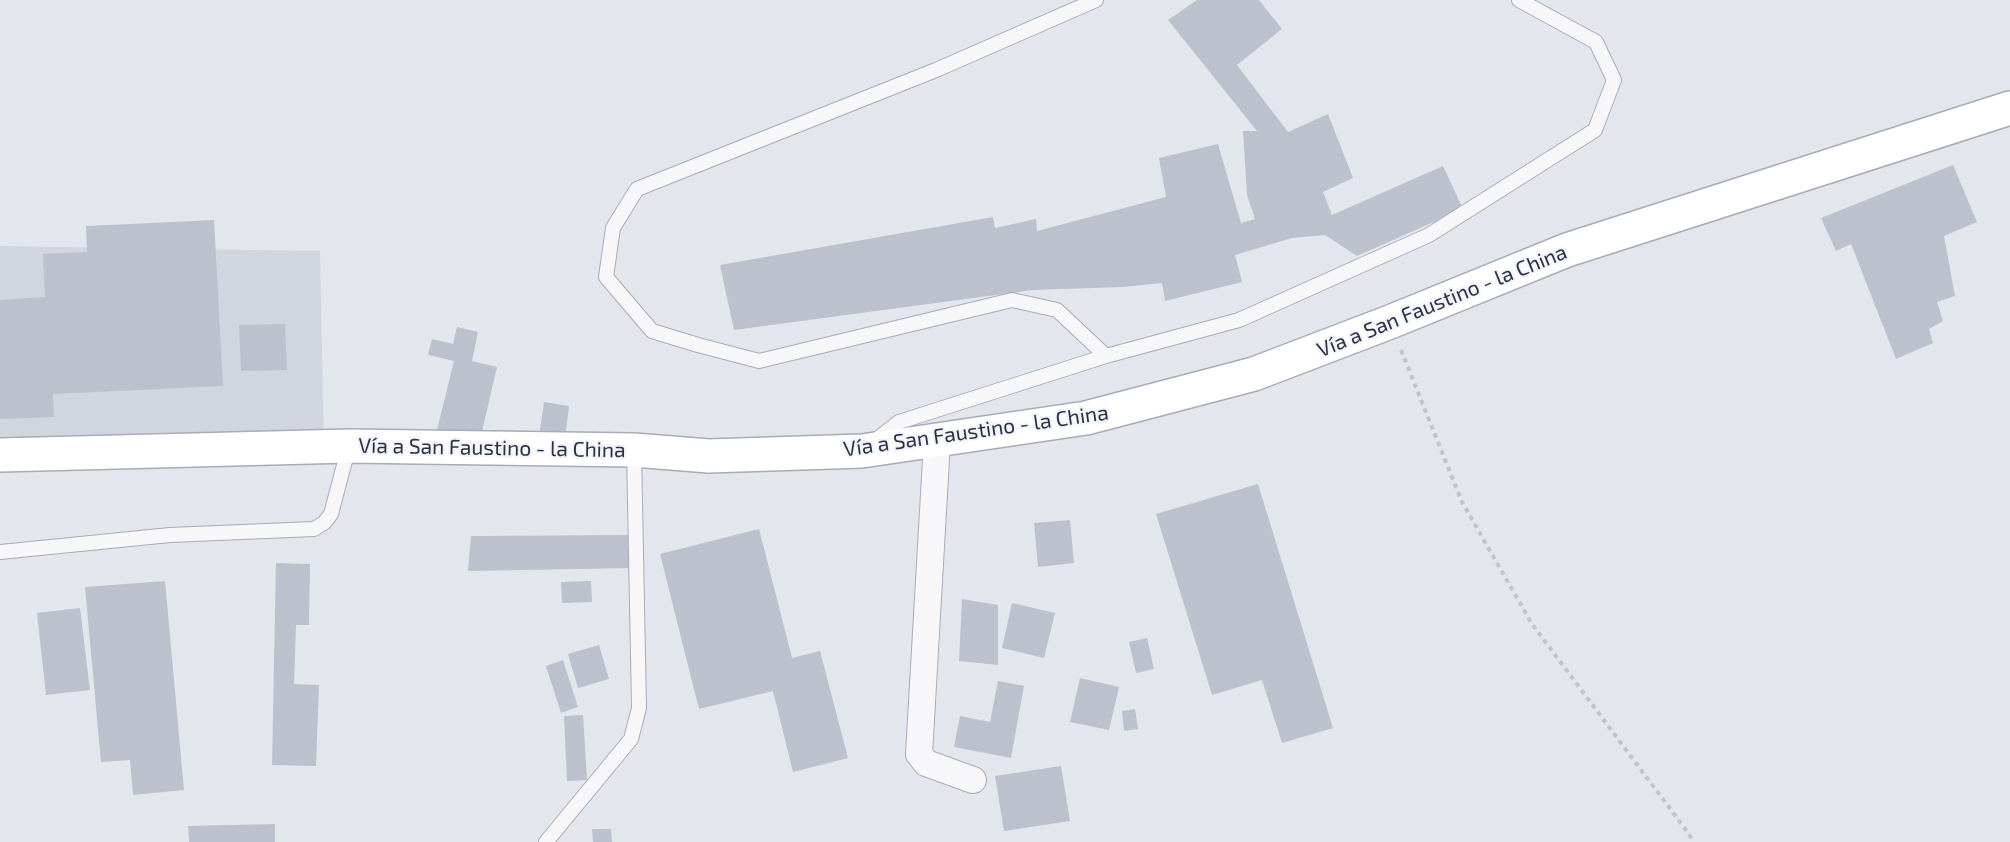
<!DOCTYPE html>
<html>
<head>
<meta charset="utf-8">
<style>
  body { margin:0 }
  canvas { display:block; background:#e3e6ed }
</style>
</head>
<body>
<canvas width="2010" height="842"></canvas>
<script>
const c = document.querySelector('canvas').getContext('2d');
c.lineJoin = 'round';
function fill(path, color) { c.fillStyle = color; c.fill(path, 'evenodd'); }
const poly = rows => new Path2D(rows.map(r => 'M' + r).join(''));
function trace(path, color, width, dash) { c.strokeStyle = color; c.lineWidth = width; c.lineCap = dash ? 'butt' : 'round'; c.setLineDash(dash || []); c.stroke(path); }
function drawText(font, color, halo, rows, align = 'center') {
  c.font = font + ' "Exo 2",sans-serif'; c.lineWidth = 4.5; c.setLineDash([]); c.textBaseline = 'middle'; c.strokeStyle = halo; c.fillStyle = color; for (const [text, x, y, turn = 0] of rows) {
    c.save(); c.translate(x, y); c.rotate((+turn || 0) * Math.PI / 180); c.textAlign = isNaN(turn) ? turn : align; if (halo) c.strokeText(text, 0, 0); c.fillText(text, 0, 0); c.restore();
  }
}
fill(poly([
  [0,246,320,251,324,448,0,442]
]), '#d1d5df');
fill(poly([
  [1197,0,1259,0,1282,29,1237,65,1288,132,1328,114,1353,178,1323,192,1332,215,1443,166,1463,209,1357,256,1325,235,1292,238,1235,255,1242,282,1165,301,1162,283,1123,287,1033,290,734,330,720,265,993,217,995,228,1036,219,1037,231,1166,197,1159,158,1218,144,1241,223,1255,219,1247,195,1243,131,1257,131,1168,20],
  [1953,165,1977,222,1944,236,1955,296,1937,302,1943,321,1929,329,1933,343,1896,359,1851,244,1836,251,1821,218],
  [214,220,223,386,53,394,54,417,0,419,0,300,45,297,43,254,87,252,86,226],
  [285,324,287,370,241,371,239,325],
  [457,327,478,332,472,361,497,367,480,440,437,430,454,361,428,355,432,339,453,344],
  [544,402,569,406,564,447,538,443],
  [1258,484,1333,728,1282,743,1262,680,1212,695,1156,514],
  [1070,520,1074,563,1038,567,1034,523],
  [759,529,792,658,820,651,848,758,793,772,773,691,699,709,660,554],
  [632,535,633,568,468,571,471,536],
  [276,563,310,564,309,625,296,625,294,684,319,685,316,766,272,765],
  [165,581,184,790,133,795,130,760,101,762,85,587],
  [591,581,592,602,562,603,561,582],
  [962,599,998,605,998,665,959,661],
  [1012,603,1055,613,1044,658,1002,648],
  [80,608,90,690,46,695,37,613],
  [1147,638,1154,669,1136,673,1129,642],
  [599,645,609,679,578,688,568,654],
  [563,660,578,707,561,713,546,666],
  [1080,678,1119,687,1109,730,1070,722],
  [998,681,1024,686,1011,758,954,747,960,716,990,722],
  [1135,709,1138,729,1124,731,1122,711],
  [583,715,587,780,567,781,564,716],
  [1061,766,1070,821,1004,831,995,776],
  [275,824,275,842,189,842,188,826],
  [592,829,611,829,612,842,593,842]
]), '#bdc1cd');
const lane = poly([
  [1096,0,936,70,637,189,613,228,606,277,652,331,698,345,759,361,1012,300,1057,310,1106,356],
  [876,440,899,422,1106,356,1239,320,1429,235,1595,130,1614,80,1596,42,1519,0],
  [0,552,170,535,314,529,324,523,331,514,349,446],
  [546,842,631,739,639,708,634,450]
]);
const street = poly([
  [937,442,919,754,926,763,973,780]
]);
const secondary = poly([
  [0,455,349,446,634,450,709,456,862,451,1086,418,1254,374,1390,322,1567,250,2010,108]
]);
trace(lane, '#a7acb8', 16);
trace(street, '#a7acb8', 28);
trace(secondary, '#a7acb8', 36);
trace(poly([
  [1401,350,1462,502,1532,624,1689,834,1693,842]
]), '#c1c4cb', 4, [4.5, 4.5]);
trace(lane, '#f7f7fa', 14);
trace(street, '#f7f7fa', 26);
trace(secondary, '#fff', 33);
drawText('21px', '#293147', '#f3f5f9', [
  ["Vía a San Faustino - la China",1442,301,-22],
  ["Vía a San Faustino - la China",976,431,-8],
  ["Vía a San Faustino - la China",492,448,1]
]);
</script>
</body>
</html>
